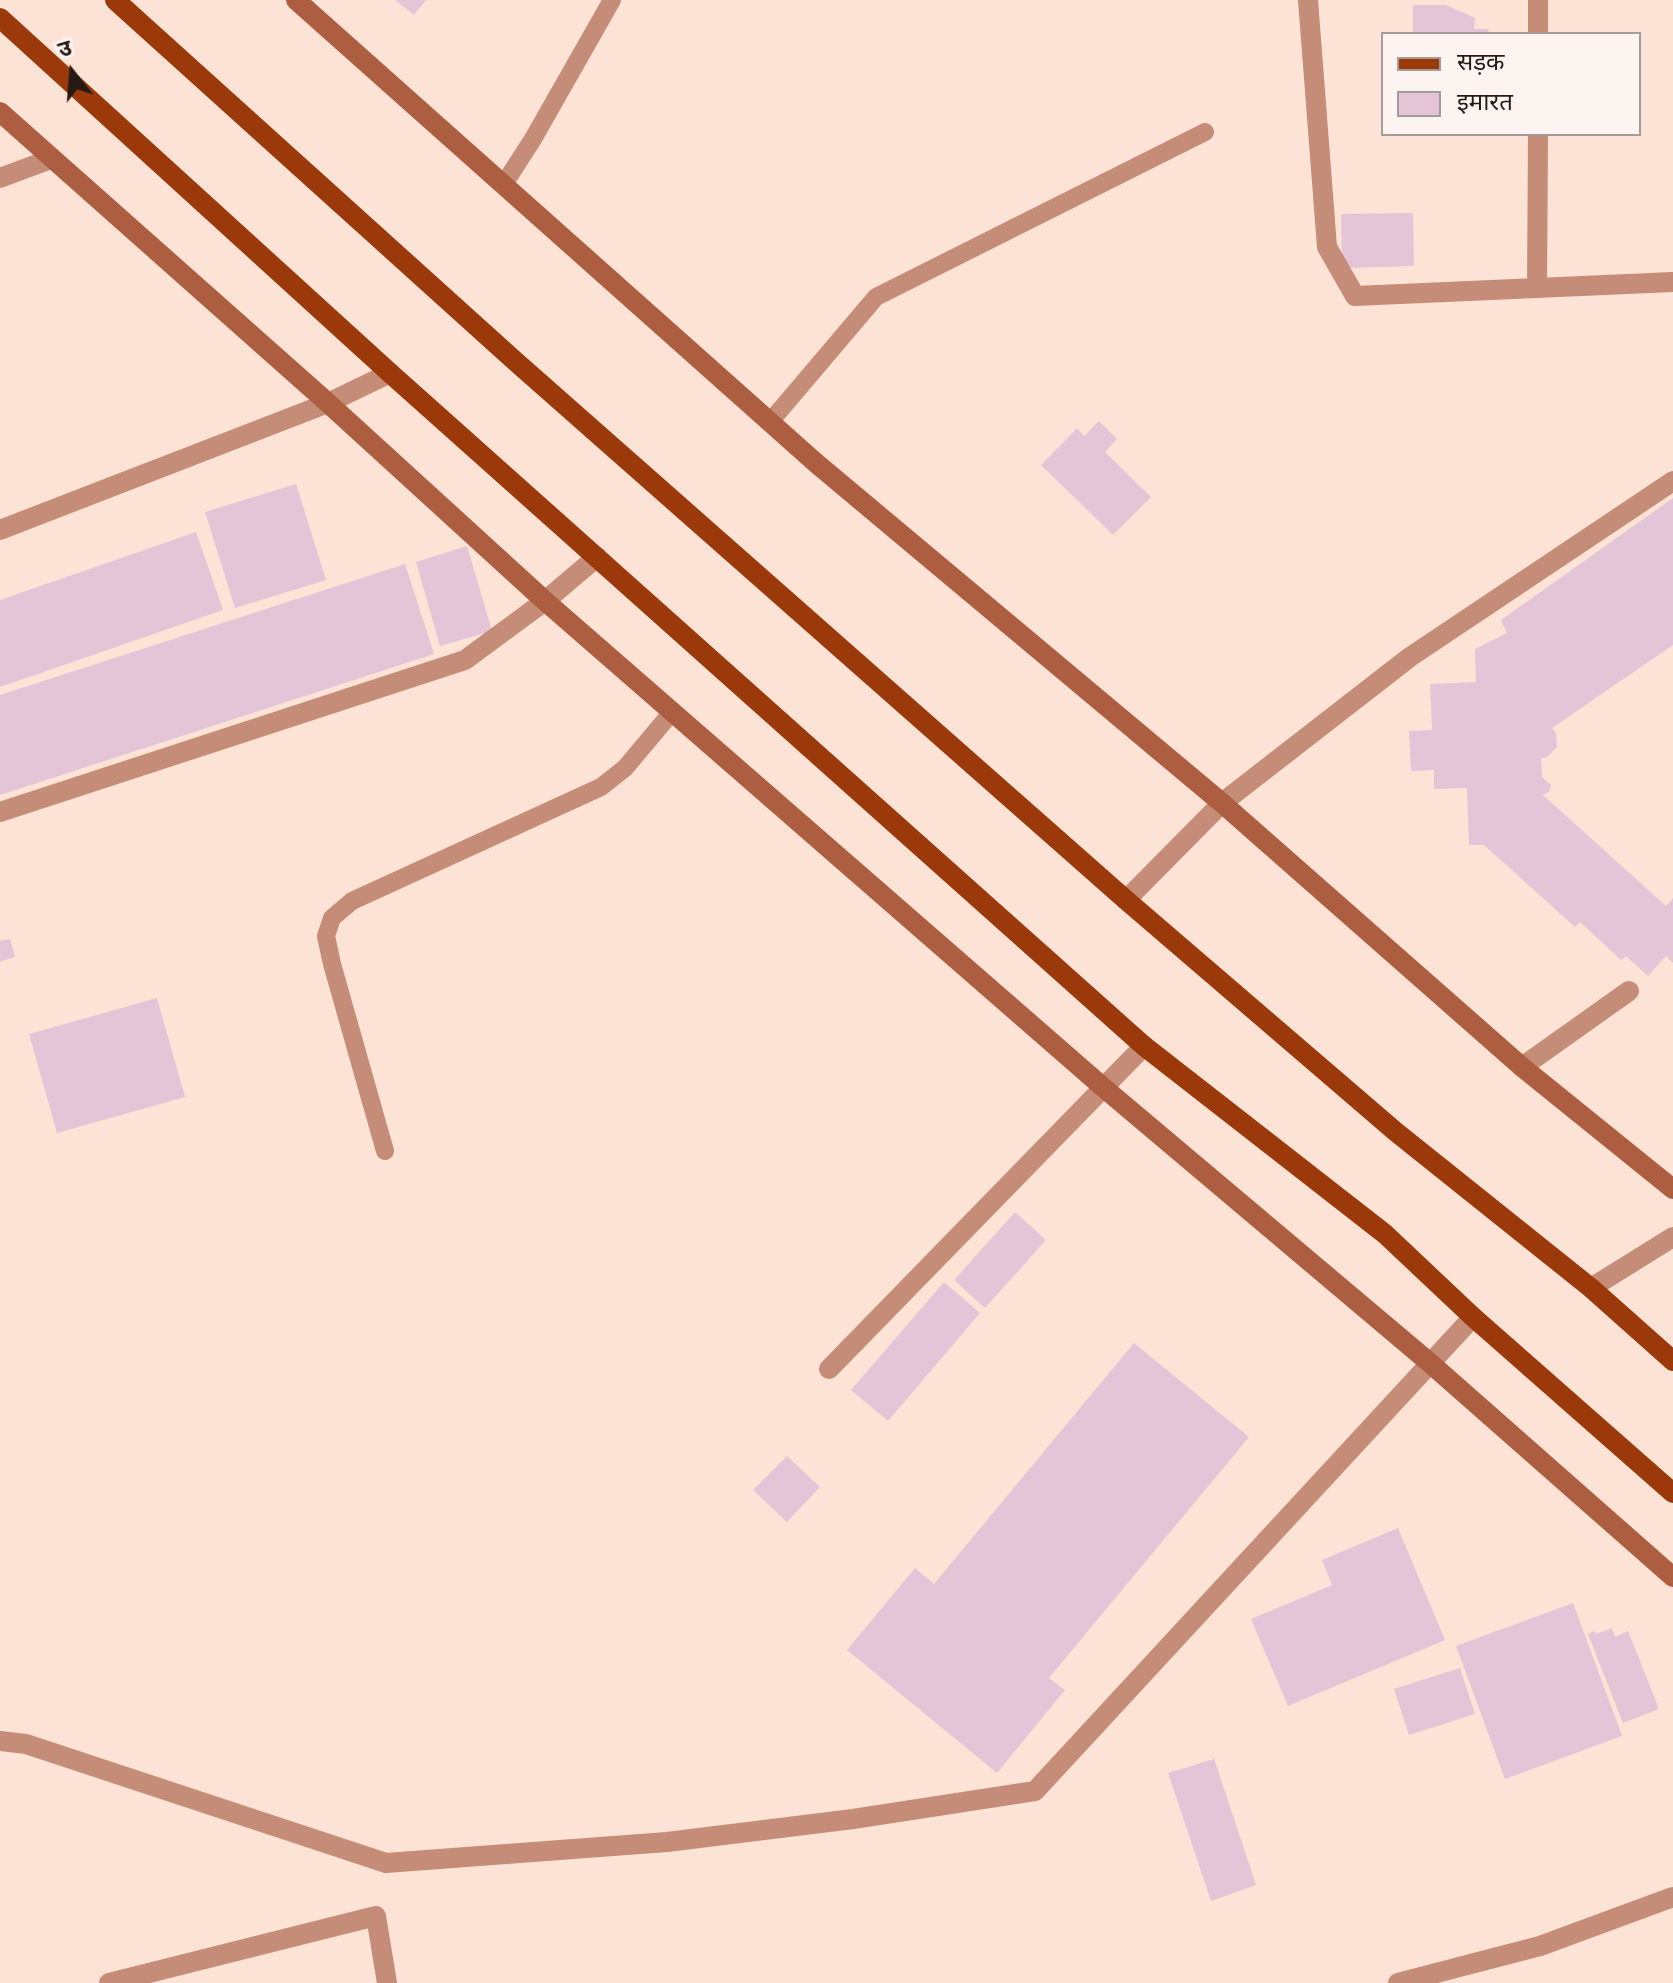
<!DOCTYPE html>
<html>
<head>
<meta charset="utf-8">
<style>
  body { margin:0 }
  #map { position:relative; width:1673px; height:1983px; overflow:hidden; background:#fde2d6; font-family:"Alegreya Sans","Noto Sans Devanagari",sans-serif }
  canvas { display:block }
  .legend { position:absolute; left:1381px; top:32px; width:260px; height:104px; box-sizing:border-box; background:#fbf4f1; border:2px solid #a59c99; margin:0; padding:10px 14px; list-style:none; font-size:24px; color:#251914 }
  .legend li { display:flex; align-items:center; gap:16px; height:40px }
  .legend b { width:40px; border:2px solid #a59c99 }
  .north { position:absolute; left:32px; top:32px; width:80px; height:80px; -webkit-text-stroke:6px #fbf4f1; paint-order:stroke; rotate:343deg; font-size:22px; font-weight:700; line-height:32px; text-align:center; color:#251914 }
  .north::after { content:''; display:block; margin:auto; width:28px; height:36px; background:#251914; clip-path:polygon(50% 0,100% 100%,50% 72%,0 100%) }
</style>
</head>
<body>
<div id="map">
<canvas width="1673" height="1983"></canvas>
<ul class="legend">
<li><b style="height:10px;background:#9c390b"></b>सड़क</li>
<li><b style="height:22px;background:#e3c5d7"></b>इमारत</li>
</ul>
<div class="north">उ</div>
</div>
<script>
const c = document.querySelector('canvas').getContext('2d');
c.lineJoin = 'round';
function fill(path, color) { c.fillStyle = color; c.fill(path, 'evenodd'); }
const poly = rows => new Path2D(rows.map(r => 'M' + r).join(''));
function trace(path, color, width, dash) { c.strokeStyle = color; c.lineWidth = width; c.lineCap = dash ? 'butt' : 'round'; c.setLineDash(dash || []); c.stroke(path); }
fill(poly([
  [395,0,426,0,414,15],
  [1413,5,1446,5,1475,18,1474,29,1488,29,1489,34,1413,34],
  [1413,213,1414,266,1342,268,1341,214],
  [1099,421,1117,439,1105,452,1151,497,1113,535,1041,465,1077,428,1084,436],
  [296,484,326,580,235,608,205,512],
  [1673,498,1673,645,1552,728,1556,733,1557,747,1547,757,1541,758,1542,777,1551,785,1550,791,1543,795,1666,906,1673,898,1673,963,1666,956,1648,976,1626,956,1621,960,1580,922,1575,927,1484,845,1469,845,1467,788,1434,789,1434,770,1411,771,1409,731,1432,730,1430,684,1476,682,1475,649,1507,633,1501,620],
  [196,532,223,610,0,687,0,600],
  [467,546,492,631,440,646,416,562],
  [405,564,434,654,0,795,0,695],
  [10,939,15,957,0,962,0,941],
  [157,998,185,1097,57,1133,29,1034],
  [1015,1212,1046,1240,985,1308,954,1280],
  [944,1282,980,1313,888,1421,851,1390],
  [1134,1343,1249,1437,1049,1678,1065,1690,997,1773,847,1650,915,1568,934,1584],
  [787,1456,820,1487,787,1522,753,1490],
  [1398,1528,1445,1640,1288,1706,1251,1619,1332,1585,1322,1560],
  [1573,1603,1622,1736,1505,1779,1456,1646],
  [1612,1628,1615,1637,1628,1631,1659,1709,1623,1723,1588,1634,1595,1631,1596,1634],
  [1460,1668,1475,1714,1409,1735,1394,1689],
  [1214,1759,1256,1885,1211,1901,1168,1773]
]), '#e3c5d7');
trace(poly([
  [504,184,533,139,612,0],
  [770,422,876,297,1205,132],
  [385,1151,332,964,326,936,332,918,352,901,601,787,625,768,672,712]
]), '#c58d78', 18);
trace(poly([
  [1308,0,1327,247,1355,296,1673,282],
  [1538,34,1538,0],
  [0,178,51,159],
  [1537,288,1538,134],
  [0,530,328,403,390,373],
  [0,812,465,660,545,601,597,557],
  [1126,900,1222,803,1410,657,1673,481],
  [1522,1067,1629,991],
  [1591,1288,1673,1237],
  [829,1369,1144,1046],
  [0,1741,26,1744,386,1863,667,1842,853,1819,1035,1791,1473,1317],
  [109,1983,376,1916,387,1983],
  [1398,1983,1540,1946,1673,1897]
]), '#c58d78', 20);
trace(poly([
  [296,0,816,463,1222,803,1522,1067,1673,1189],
  [0,112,328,403,545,601,1104,1088,1430,1363,1673,1577]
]), '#ae5e40', 20);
trace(poly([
  [115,0,515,361,1126,900,1396,1132,1591,1288,1673,1361],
  [0,18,390,373,1144,1046,1385,1234,1473,1317,1673,1493]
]), '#9c390b', 20);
</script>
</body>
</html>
